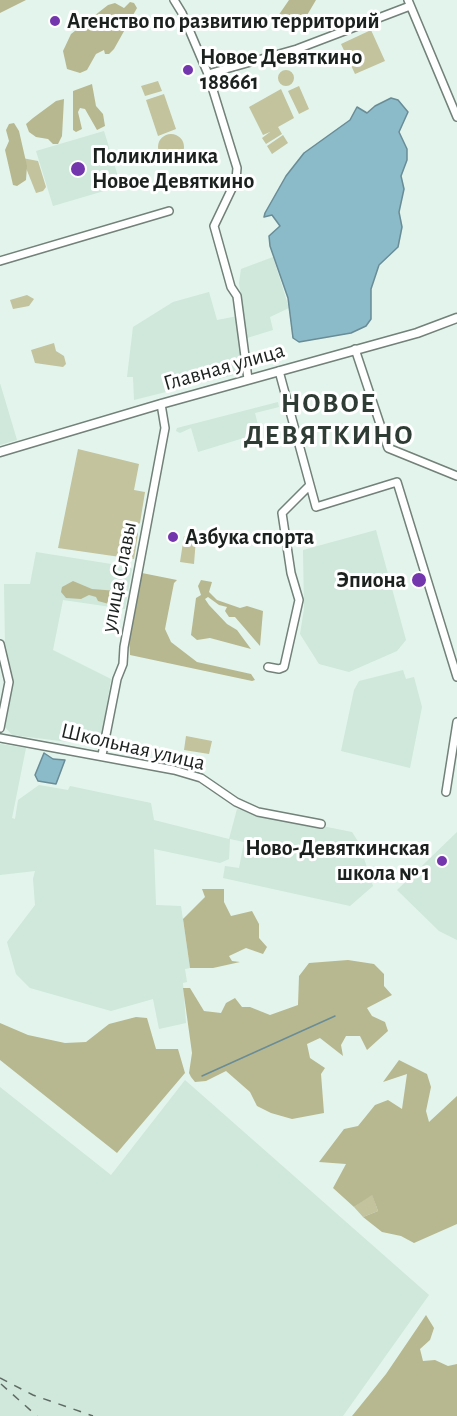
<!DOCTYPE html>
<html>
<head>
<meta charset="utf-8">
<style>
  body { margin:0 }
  canvas { display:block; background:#e2f4eb }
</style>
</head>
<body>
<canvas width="457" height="1416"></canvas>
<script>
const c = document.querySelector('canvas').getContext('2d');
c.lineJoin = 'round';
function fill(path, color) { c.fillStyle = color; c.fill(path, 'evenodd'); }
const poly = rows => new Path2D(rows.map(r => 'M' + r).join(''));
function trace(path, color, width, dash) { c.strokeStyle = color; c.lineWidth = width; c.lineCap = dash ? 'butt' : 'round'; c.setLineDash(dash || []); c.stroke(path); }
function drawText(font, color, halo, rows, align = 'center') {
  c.font = font + ' "Alegreya Sans",sans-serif'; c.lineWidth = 6; c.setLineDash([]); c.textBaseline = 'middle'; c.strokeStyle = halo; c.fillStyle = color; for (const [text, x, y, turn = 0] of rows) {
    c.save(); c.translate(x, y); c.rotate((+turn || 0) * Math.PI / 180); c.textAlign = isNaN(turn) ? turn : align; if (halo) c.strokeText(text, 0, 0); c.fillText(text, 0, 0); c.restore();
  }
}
fill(poly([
  [104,131,121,186,53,206,36,151],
  [273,257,289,308,270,317,273,330,247,338,239,283,241,269],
  [209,292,217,320,238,316,246,372,134,400,133,377,127,377,133,327,173,302],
  [0,383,17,440,0,445],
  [278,402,279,407,255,413,260,433,198,452,191,428,180,433,176,431,177,428],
  [376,530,406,640,397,651,349,672,319,664,300,634,304,609,303,550],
  [36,552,130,567,132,569,125,609,63,600,53,650,111,679,100,746,12,735,4,726,13,677,5,643,4,584,30,584],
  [403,670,406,679,414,677,422,707,410,768,341,751,354,690,359,681],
  [0,744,26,748,12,818,15,819,18,800,39,785,68,790,70,786,151,803,154,820,229,839,237,809,352,832,359,843,373,886,350,906,223,878,225,866,239,868,244,842,230,839,229,859,220,863,154,849,156,905,181,906,190,968,185,969,187,982,183,983,186,1023,159,1029,153,999,111,1011,30,988,16,974,7,942,35,905,33,879,35,871,0,875],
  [457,832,457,940,439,931,397,890],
  [185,1080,429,1295,343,1416,0,1416,0,1087,111,1175]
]), '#cfe8db');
fill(poly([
  [371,30,385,61,355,74,341,44],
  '278 78a8 8 0 1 1 16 0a8 8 0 1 1-16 0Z',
  [158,81,162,91,145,96,141,86],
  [299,86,309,109,299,114,288,91],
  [281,89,294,118,278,127,282,134,266,144,262,138,270,132,263,135,249,107],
  [164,94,176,129,158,136,146,100],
  '158 147a13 13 0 1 1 26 0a13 13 0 1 1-26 0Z',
  [283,135,288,143,272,154,267,146],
  [22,158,38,161,46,187,43,191,36,193],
  [27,295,34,299,29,306,13,309,10,300],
  [54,343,56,351,64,356,66,364,63,367,35,363,31,350],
  [78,449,139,464,134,490,145,492,140,523,135,527,138,534,134,559,58,548],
  [184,536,196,538,194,564,180,562],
  [186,736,212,741,209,754,184,750],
  [372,1194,378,1211,363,1217,354,1207]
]), '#c3c39e');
fill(poly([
  [0,0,26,0,0,13],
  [289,0,316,0,300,27,278,16],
  [130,2,134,3,137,8,114,49,109,54,105,54,104,50,96,54,87,70,80,73,67,69,63,51,71,34,108,5,115,3,124,8],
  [92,84,96,106,103,114,105,126,97,130,85,109,80,108,78,112,82,129,76,132,73,130,73,91],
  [64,99,62,136,58,144,53,144,48,139,36,137,29,132,26,124,33,118,56,101],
  [14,123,19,131,27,166,26,180,17,186,13,185,5,150,9,141,6,130,9,124],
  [142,573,177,580,174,583,165,629,171,642,197,662,251,674,255,680,252,681,130,655,129,636],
  [201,580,212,582,209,592,217,600,240,608,247,606,263,611,260,646,235,617,229,617,225,611,227,607,219,605,208,597,205,599,209,605,227,624,237,630,251,649,210,638,197,640,191,635,196,598,201,595,198,586],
  [73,581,92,589,118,591,124,596,123,602,116,606,98,601,96,597,89,595,81,599,66,598,61,592,62,587],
  [202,889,224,889,224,902,231,916,252,911,259,924,259,938,267,947,263,954,246,948,229,956,232,961,240,962,213,968,190,968,183,919,205,897],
  [348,960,374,964,384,974,384,986,392,995,367,1008,372,1016,385,1022,388,1031,367,1050,360,1036,346,1036,341,1045,343,1056,320,1038,307,1044,310,1058,325,1068,321,1074,324,1113,292,1119,271,1113,257,1106,250,1092,226,1071,206,1081,195,1082,191,1077,189,1073,192,1053,183,988,190,988,204,1011,221,1013,226,1003,235,998,242,1007,250,1007,270,1015,298,1005,299,976,309,963],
  [136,1017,147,1018,156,1049,178,1049,185,1073,117,1153,0,1060,0,1023,28,1035,65,1043,86,1042,109,1024],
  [399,1060,427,1074,431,1087,426,1111,429,1122,457,1096,457,1224,414,1243,401,1236,382,1232,363,1217,378,1211,372,1195,354,1207,333,1188,346,1164,319,1162,344,1129,358,1126,375,1105,388,1100,402,1109,407,1074,383,1082],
  [426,1315,434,1328,430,1340,420,1349,423,1361,435,1360,448,1366,457,1364,457,1416,352,1416,386,1374]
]), '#b8b890');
const water = poly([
  [391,98,398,100,408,112,399,132,407,149,407,160,401,176,404,189,399,212,402,227,398,247,379,265,371,289,371,319,366,326,351,333,299,342,293,338,288,298,270,246,269,236,280,226,272,215,264,217,265,213,286,176,304,153,350,120,357,107,367,113,375,106,391,98],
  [44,753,53,759,65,760,56,784,38,781,35,775,44,753]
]);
fill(water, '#8bbac9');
trace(water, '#698c96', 1.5);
trace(poly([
  [202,1076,335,1016]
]), '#698c96', 1.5);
const minor = poly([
  [174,0,182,13,208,74,237,168,236,180,214,226,231,287,237,296,248,379],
  [408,0,457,117],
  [208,74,297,49,410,6],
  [0,261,169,211],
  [355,349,388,448,457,476],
  [279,371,316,507,397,482,457,677],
  [0,644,9,682,0,728],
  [268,667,279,669,284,667,299,600,291,573,282,513,309,486],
  [0,738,174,770,201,778,236,802,258,812,321,824],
  [102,755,117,679,123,664,124,647,165,428,161,404],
  [446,792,457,722]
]);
const major = poly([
  [0,452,161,404,417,333,457,318]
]);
trace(minor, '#728179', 10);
trace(major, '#728179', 11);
trace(minor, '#fff', 7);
trace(major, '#fff', 8);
trace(poly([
  [0,1378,33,1395,93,1416],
  [1,1384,37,1416]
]), '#606a65', 1.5, [8, 8]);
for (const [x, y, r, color] of [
  [55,21,6,"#7336ac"],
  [188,70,6,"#7336ac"],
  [78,169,8,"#7336ac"],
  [173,537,6,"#7336ac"],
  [419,580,8,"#7336ac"],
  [442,861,6,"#7336ac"]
]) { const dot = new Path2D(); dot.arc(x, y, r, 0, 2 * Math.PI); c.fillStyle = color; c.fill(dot); trace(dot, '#fff', 2); }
drawText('bold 22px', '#1b211e', '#fff', [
  ["Агенство по развитию территорий",67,21],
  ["Новое Девяткино",200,57],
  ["188661",200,82],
  ["Поликлиника",92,156],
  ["Новое Девяткино",92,181],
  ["Азбука спорта",185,537],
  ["Эпиона",406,580,"right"],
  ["Ново-Девяткинская",430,848,"right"],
  ["школа № 1",430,873,"right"]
], 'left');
drawText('22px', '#1b211e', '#fff', [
  ["Главная улица",224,367,-16],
  ["улица Славы",119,577,-79],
  ["Школьная улица",133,747,13]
]);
c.letterSpacing = '1.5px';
drawText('bold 28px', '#2f3c35', '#fff', [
  ["НОВОЕ",329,404],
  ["ДЕВЯТКИНО",329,436]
]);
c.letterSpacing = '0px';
</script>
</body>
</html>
